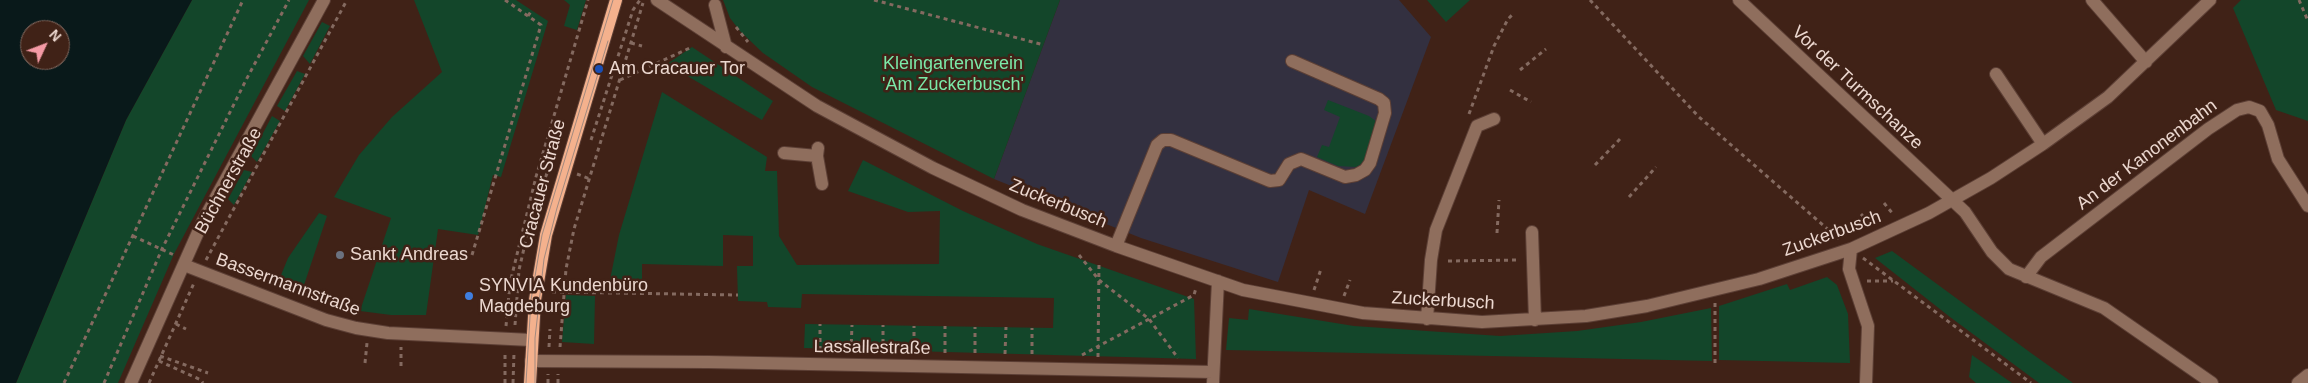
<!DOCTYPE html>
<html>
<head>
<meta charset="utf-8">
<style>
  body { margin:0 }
  #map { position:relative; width:2308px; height:383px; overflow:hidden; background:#402217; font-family:Helvetica,sans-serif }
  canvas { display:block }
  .north { position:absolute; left:20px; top:20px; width:50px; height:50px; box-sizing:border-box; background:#402217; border:1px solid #856b61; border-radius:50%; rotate:47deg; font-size:14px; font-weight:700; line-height:20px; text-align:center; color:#ecd8d0 }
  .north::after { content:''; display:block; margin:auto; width:18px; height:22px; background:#f49aa5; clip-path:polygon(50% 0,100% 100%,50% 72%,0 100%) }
</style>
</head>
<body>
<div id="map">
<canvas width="2308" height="383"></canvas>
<div class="north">N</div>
</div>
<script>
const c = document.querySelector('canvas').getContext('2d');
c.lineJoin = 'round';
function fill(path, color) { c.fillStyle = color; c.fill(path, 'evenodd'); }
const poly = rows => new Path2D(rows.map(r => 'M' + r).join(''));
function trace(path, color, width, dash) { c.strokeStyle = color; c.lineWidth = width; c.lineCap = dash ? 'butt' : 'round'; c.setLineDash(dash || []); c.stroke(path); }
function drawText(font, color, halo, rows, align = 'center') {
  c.font = font + ' Helvetica,sans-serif'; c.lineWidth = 5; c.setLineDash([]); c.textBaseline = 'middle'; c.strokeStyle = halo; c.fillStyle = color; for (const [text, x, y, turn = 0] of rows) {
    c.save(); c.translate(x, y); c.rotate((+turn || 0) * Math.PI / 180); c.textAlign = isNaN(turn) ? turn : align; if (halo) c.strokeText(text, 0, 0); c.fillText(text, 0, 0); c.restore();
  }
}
fill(poly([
  [1060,0,1399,0,1431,37,1365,214,1309,190,1278,282,1141,238,994,179]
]), '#333040');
fill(poly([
  [192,0,309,0,174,254,118,383,16,383,126,120],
  [414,0,516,0,548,21,501,177,493,175,478,235,438,229,426,315,391,315,360,311,391,218,334,197,359,155,392,117,442,72],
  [564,0,586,0,577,30,564,26,570,5],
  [723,0,1060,0,994,179,812,87,763,53,740,31,730,18],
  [1427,0,1470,0,1446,22],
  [2241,0,2308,0,2308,121,2276,110,2233,8],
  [322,22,330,26,310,64,303,56],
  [692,47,773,101,762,120,667,64],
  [297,71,305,74,285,111,277,106],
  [662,92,767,157,765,171,777,171,779,236,797,265,939,264,940,211,908,212,848,191,863,160,963,211,1037,244,1194,299,1196,359,804,348,805,324,1053,328,1054,298,802,294,801,308,768,307,767,302,738,301,737,266,753,266,753,236,723,235,723,266,642,264,642,291,608,290,619,235],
  [1328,100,1369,116,1377,122,1377,129,1363,163,1356,167,1338,166,1317,157,1322,145,1329,147,1340,117,1324,110],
  [272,116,280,121,257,162,251,156],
  [244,170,252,172,234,205,228,199],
  [319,213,327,216,301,294,277,285,288,258],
  [1892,251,2031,353,2073,383,2039,383,1950,317,1875,258],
  [1827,277,1837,285,1848,314,1850,363,1719,360,1719,306,1787,284,1790,290],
  [566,295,595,296,594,344,562,342],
  [1711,308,1712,361,1226,350,1229,318,1248,320,1249,309,1354,326,1500,336,1577,331,1641,322],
  [1972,355,2012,383,1976,383,1969,377]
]), '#13462a');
fill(poly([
  [0,0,192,0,126,120,16,383,0,383],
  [30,30,60,30,60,60,30,60]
]), '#09191a');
const minor = poly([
  [657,0,817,106,933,168,1022,210,1116,246,1243,290,1363,313,1482,322,1586,316,1647,306,1759,279,1851,249,1929,213,1991,178,2043,144,2108,97,2210,0],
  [1739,0,1965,212,1992,252,2009,269,2104,308,2212,383],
  [2092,0,2146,62],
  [715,5,726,47],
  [1996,74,2043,144],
  [784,153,817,156,818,148],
  [817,156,822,184],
  [1532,232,1535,320],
  [1116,246,1157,145,1163,140,1171,140,1270,181,1279,180,1289,164,1301,159,1345,177,1356,175,1365,170,1370,163,1385,113,1384,103,1379,99,1292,61],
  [1851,249,1849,269,1868,326,1866,383],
  [184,265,326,320,356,328,388,333,531,340],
  [2026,277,2041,257,2208,129,2237,110,2249,107,2260,111,2268,125,2278,159,2308,206],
  [1427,319,1431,260,1436,230,1477,126,1494,119],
  [531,361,708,362,1213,372],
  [131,383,203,221,324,0],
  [1213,383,1218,281],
  [2298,383,2308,375]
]);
const major = poly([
  [530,383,535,300,546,235,616,0]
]);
trace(minor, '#5c3f35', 14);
trace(major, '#5c3f35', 14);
trace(poly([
  [874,0,1044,45],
  [1590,0,1699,117,1839,239],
  [2299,0,2308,21],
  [528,16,532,10],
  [736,27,748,42],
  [631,43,642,46],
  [1520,70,1546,49],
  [620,80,692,47],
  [1510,90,1531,102],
  [1469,114,1494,46,1508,19,1512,15],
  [591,140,633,10,640,0],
  [1595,165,1620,139],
  [577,174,590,179],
  [1629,197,1656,167],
  [1884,203,1893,214],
  [1861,214,1871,225],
  [1497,233,1499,200],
  [133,236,174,255],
  [472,255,541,25,505,0],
  [1079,255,1099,280,1149,319,1178,358],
  [1863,258,2031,383],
  [206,260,347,0],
  [1448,261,1520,260],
  [1867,281,1893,281],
  [1314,290,1321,269],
  [552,292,738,295],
  [1344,296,1350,280],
  [1715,303,1715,365],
  [176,324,186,329],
  [515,325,519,270,534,205,548,171],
  [506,326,510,283,536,177,588,0],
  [549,347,550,329],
  [560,347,566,269,574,229,643,3],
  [820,350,820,324],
  [851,351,852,325],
  [883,351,883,325],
  [914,352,914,326],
  [945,353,945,326],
  [975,353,975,327],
  [1005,354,1006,327],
  [1032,354,1032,328],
  [1082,355,1194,295,1196,288],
  [160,356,208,373],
  [1098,357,1099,263],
  [159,361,201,380,203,383],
  [365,363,367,343],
  [401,366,401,347],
  [64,383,243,0],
  [104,383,162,249,246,80,289,0],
  [149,383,194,283],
  [505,383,505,352],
  [513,383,514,353],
  [548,383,548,374],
  [558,383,558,374]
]), '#846a60', 3, [4, 4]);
trace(minor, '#8f6e5d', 12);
trace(major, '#f4b18d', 12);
trace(poly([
  [526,383,531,300,542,235,613,0],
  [535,383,535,338,544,259,557,208,608,41]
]), '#a1897f', 1);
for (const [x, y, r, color] of [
  [599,69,5,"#1a4fb4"],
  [340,255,5,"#6b7280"],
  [469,296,5,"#3f7fe0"]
]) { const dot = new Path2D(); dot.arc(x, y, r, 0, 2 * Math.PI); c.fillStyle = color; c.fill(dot); trace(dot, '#402217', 2); }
drawText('18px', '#7be9a8', '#402217', [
  ["Kleingartenverein",953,64],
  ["'Am Zuckerbusch'",953,85]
]);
drawText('18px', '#ecd8d0', '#402217', [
  ["Am Cracauer Tor",609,69],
  ["Sankt Andreas",350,255],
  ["SYNVIA Kundenbüro",479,286],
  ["Magdeburg",479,307]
], 'left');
drawText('18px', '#ecd8d0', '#402217', [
  ["Vor der Turmschanze",1857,88,43],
  ["An der Kanonenbahn",2147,155,-37],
  ["Büchnerstraße",229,181,-61],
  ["Cracauer Straße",543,184,-75],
  ["Zuckerbusch",1058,204,22],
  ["Zuckerbusch",1832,234,-20],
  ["Bassermannstraße",288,285,20],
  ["Zuckerbusch",1443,301,3],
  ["Lassallestraße",872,348,1]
]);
</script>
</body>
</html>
